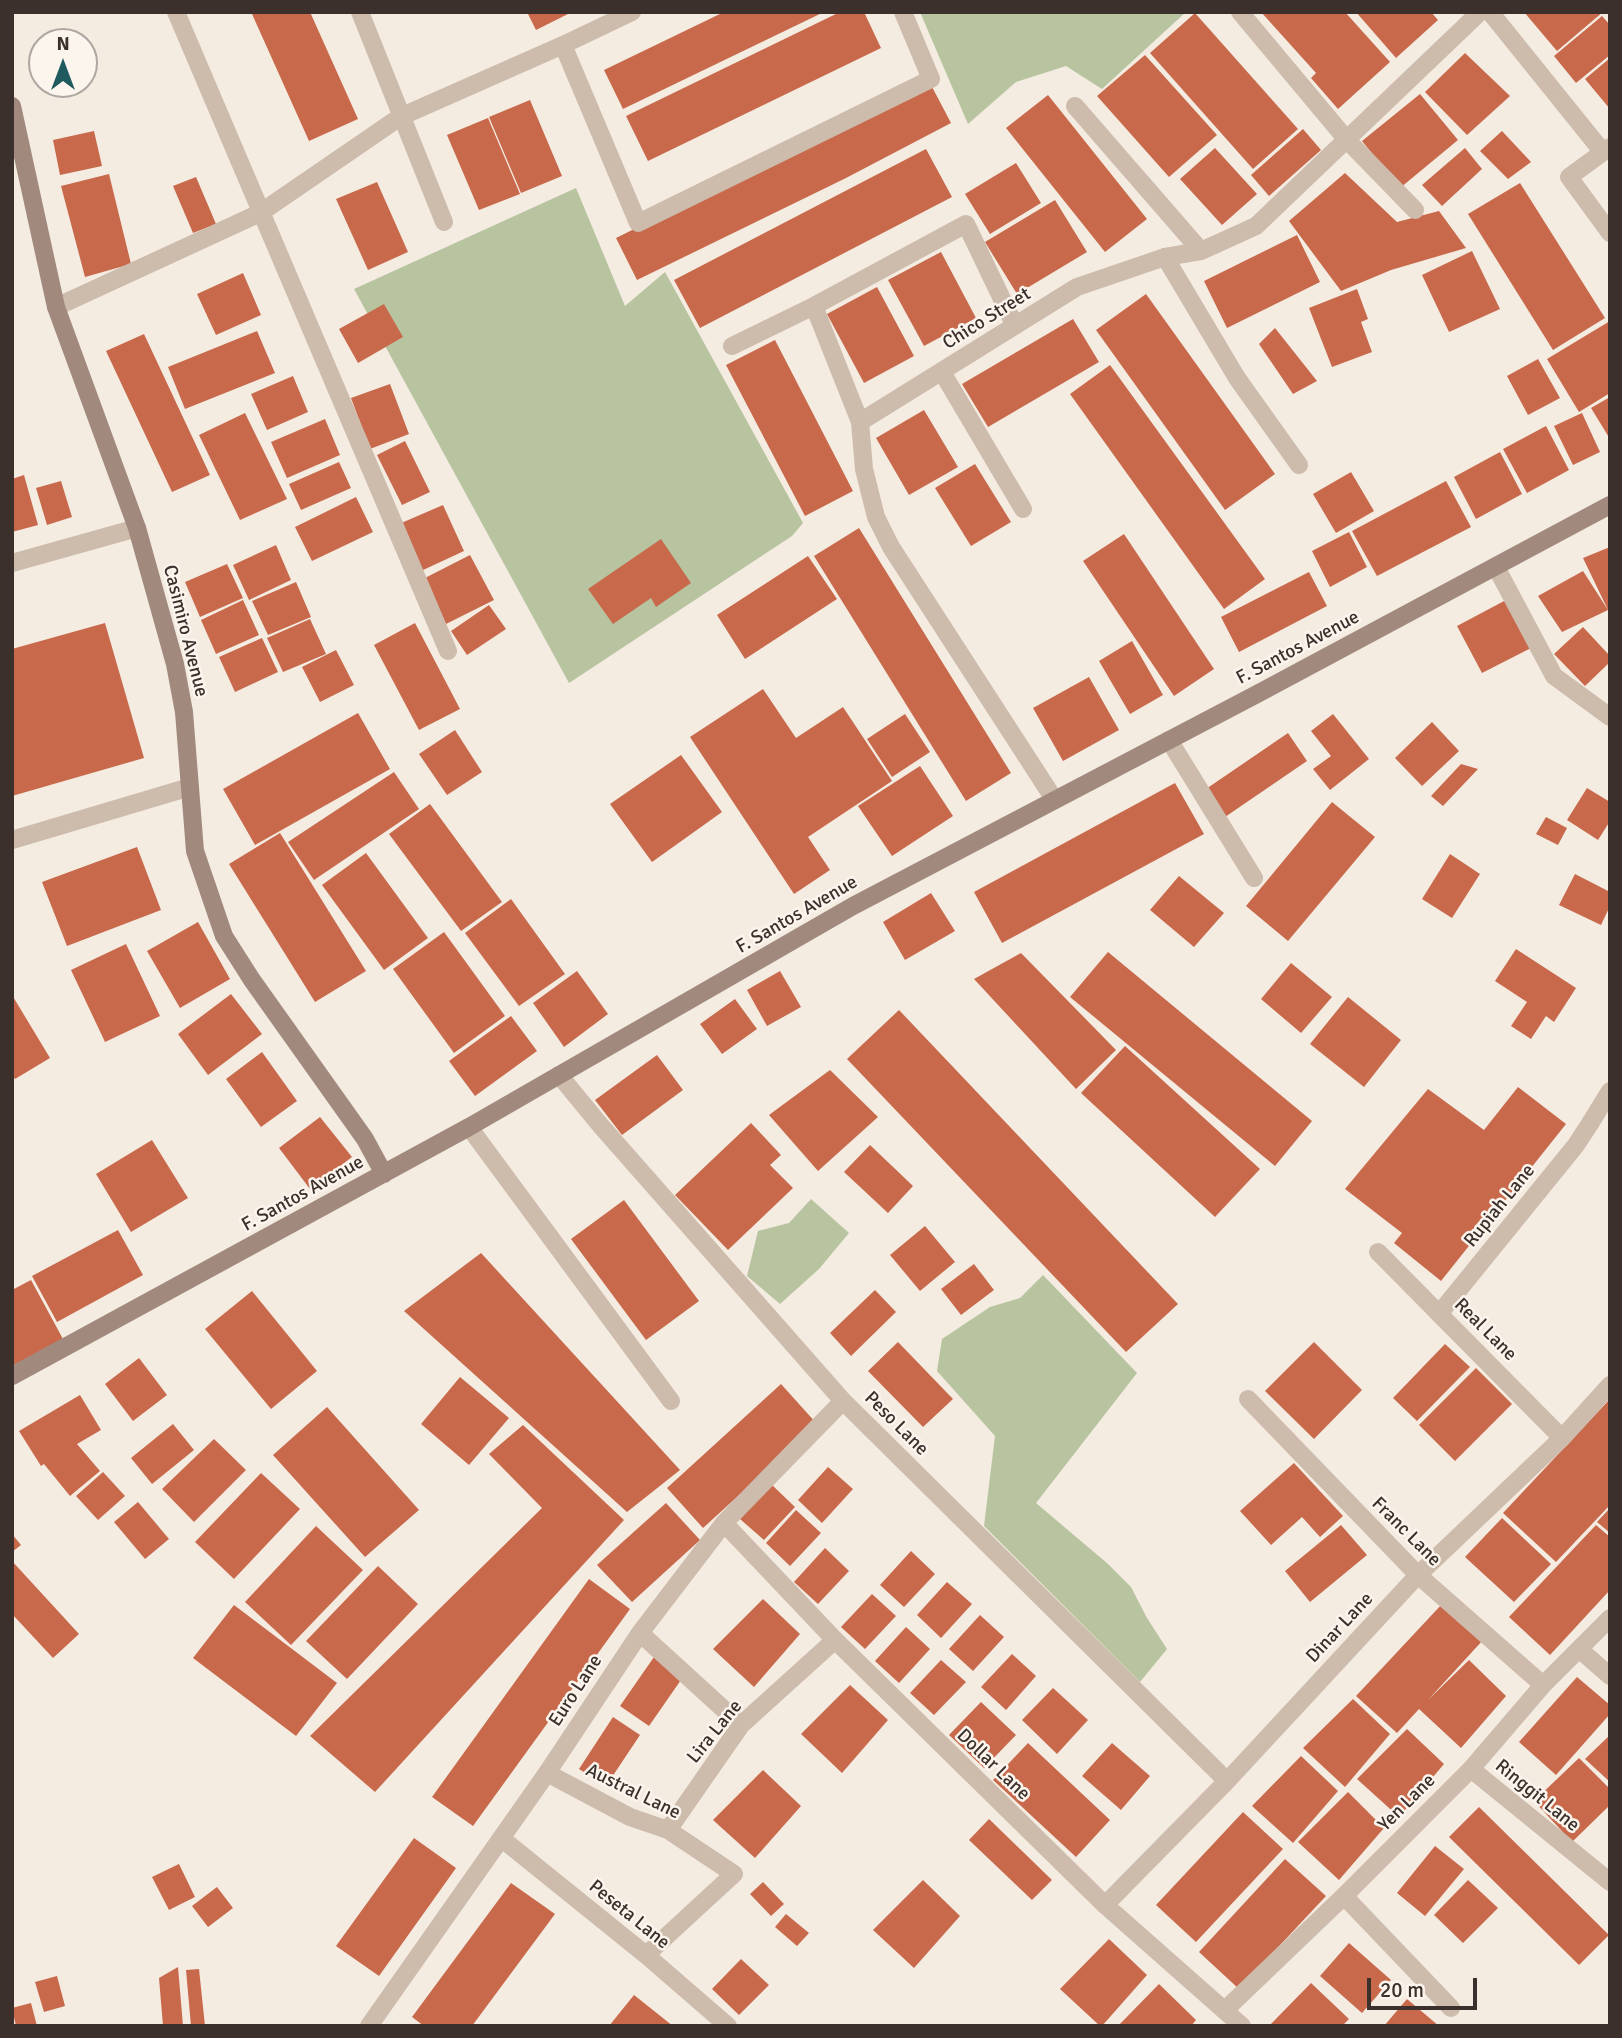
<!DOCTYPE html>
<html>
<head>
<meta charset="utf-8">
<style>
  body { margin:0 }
  #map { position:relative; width:1622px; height:2038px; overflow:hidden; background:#f4ebe1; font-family:Signika,sans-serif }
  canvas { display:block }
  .frame { position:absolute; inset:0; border:14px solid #3b302b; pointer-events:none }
  .north { position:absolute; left:28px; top:28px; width:70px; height:70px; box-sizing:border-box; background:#fbf5ee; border:2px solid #aea6a0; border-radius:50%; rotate:0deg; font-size:19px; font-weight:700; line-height:28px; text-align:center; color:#3b302b }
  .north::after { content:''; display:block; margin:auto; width:24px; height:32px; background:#1f5a5e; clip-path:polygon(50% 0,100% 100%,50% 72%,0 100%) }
  .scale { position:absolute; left:1367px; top:1978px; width:110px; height:32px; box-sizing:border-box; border:4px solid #3b302b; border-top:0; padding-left:9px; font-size:21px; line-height:24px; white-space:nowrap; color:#3b302b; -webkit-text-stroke:5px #fbf5ee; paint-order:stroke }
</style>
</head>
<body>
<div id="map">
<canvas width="1622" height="2038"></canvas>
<div class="frame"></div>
<div class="north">N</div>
<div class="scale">20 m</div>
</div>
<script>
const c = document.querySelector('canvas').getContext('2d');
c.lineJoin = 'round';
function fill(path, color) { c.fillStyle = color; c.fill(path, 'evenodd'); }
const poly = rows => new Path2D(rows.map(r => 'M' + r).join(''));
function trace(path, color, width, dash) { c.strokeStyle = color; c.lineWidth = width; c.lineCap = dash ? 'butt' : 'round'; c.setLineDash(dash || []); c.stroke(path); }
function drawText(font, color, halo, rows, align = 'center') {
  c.font = font + ' Signika,sans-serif'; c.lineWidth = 5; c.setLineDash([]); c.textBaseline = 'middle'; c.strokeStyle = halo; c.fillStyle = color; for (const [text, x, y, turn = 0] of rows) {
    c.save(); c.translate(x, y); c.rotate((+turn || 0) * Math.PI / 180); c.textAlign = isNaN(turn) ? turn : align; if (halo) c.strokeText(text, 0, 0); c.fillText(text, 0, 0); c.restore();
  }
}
fill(poly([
  [920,12,1186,12,1102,89,1066,66,1016,82,968,124],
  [576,188,625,306,665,272,803,523,792,536,569,683,354,289],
  [811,1199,849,1233,819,1269,780,1304,747,1276,758,1231,789,1223],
  [1043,1275,1137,1373,1036,1503,1108,1564,1131,1587,1147,1618,1167,1649,1140,1682,984,1526,995,1436,937,1371,942,1339,990,1307,1020,1298]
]), '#b8c4a0');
fill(poly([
  [257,12,310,12,358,119,309,141,252,14],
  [527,12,572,12,536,30],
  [724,12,824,12,623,109,604,70],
  [840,12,864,12,881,48,648,161,626,116],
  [1261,12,1345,12,1390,62,1338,109,1311,78,1316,73],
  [1356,12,1431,12,1438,20,1396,58],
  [1524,12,1603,12,1557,51],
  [1195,13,1298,129,1253,169,1150,53],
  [1602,16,1610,25,1610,55,1576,83,1554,56],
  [1465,53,1510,96,1467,135,1425,92],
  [1145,55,1217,135,1169,177,1097,96],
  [1610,58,1610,109,1585,79],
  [930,83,951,123,846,178,637,280,616,238],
  [1420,94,1458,140,1400,188,1362,141],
  [1048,95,1147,219,1105,252,1006,128],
  [530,100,562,176,521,193,489,117],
  [488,118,520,194,479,210,447,135],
  [1303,129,1321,150,1269,196,1251,175],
  [94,131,102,166,60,175,53,140],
  [1502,131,1531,162,1508,179,1480,151],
  [1215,148,1257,194,1222,225,1180,179],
  [1465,148,1482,169,1442,206,1422,185],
  [926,149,952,197,700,328,674,280],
  [1016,163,1041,203,990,234,965,194],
  [1345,173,1397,222,1439,211,1466,248,1391,270,1341,291,1289,221],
  [109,174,131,264,85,277,61,186],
  [196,177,216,224,193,233,173,186],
  [377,182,408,252,368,270,336,199],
  [1520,183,1605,318,1553,350,1468,214],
  [1055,200,1087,252,1017,294,985,242],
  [1297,235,1320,282,1227,328,1204,281],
  [1472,251,1500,309,1449,332,1422,275],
  [941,252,976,318,924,346,888,280],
  [243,273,261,315,216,335,197,294],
  [877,287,914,356,864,383,827,314],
  [1357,289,1368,319,1361,322,1372,352,1332,367,1309,308],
  [1146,294,1275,474,1225,510,1096,330],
  [384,304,403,337,358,363,339,329],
  [1073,319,1099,362,988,427,962,384],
  [1610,321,1610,393,1579,412,1547,359],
  [1275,328,1317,381,1293,394,1259,344],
  [257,331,275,373,185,409,168,367],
  [144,334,210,475,172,492,106,351],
  [775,340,853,491,805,516,726,365],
  [1538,359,1560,398,1528,415,1507,376],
  [1110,365,1265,579,1224,609,1070,394],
  [293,376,308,412,267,430,251,394],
  [390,384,409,434,370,449,351,398],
  [1610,397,1610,439,1591,408],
  [924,410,958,467,909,495,876,438],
  [245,413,287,499,240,520,199,435],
  [1582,413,1600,452,1573,465,1554,426],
  [325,419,340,455,287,478,271,442],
  [1546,426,1569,470,1527,493,1503,449],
  [405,441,430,492,402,505,377,455],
  [1500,452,1522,494,1476,519,1454,477],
  [339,462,351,488,301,510,289,484],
  [975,464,1011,522,971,546,935,488],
  [1351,472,1374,511,1336,533,1313,494],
  [24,475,38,525,12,532,12,479],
  [61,481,72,517,47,525,36,488],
  [1446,481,1471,527,1377,576,1352,531],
  [356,497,373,532,312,561,295,527],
  [443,505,464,551,421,571,399,524],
  [859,528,1011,773,966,801,814,556],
  [1349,532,1367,567,1330,587,1312,551],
  [1124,534,1214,669,1174,696,1083,561],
  [661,539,691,583,656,607,651,598,613,624,588,589],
  [276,545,291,580,249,600,233,565],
  [1610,547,1610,613,1608,610,1562,632,1538,596,1583,571,1608,610,1583,558],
  [470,555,494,600,446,624,423,579],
  [808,556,837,599,745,659,717,615],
  [227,564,243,598,200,617,185,582],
  [1309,572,1327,606,1239,652,1221,617],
  [296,582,311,617,268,635,252,601],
  [243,600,259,635,216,654,201,620],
  [1506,600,1531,648,1482,673,1457,626],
  [489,605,506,629,467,655,451,631],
  [310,619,326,654,283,672,267,638],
  [105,623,144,758,12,796,12,649],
  [415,623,460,709,419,730,374,645],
  [1583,627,1610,656,1610,662,1585,686,1554,654],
  [262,638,278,672,235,692,219,657],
  [1132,641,1163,695,1130,714,1099,661],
  [336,650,354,685,320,702,302,667],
  [1089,677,1119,730,1063,761,1033,708],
  [763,689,796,738,843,707,892,781,808,837,830,870,794,894,690,737],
  [358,713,390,769,255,845,223,789],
  [905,714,930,752,892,777,867,739],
  [1333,714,1369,759,1330,790,1313,769,1331,756,1311,731],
  [1432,722,1459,751,1422,786,1395,758],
  [455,730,482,772,447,795,419,754],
  [1288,733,1307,761,1225,817,1206,789],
  [681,755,722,812,652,862,610,804],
  [1461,764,1478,769,1443,806,1431,796],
  [920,766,953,816,892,856,858,806],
  [394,772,419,809,314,880,288,842],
  [1175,783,1204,834,1002,943,974,892],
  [1587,788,1610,802,1610,821,1598,840,1567,820],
  [1332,802,1375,837,1288,941,1246,906],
  [430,804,502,902,461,931,389,834],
  [1546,817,1567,828,1558,845,1536,834],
  [280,833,366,971,315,1002,229,864],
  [137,847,161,910,67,946,42,882],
  [366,853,428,938,384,970,322,885],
  [1450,854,1480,874,1452,918,1422,899],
  [1575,874,1610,892,1610,906,1601,925,1559,905],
  [1179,876,1224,913,1194,947,1150,910],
  [931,893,955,931,905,960,883,922],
  [511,899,565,974,519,1006,465,933],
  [198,922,230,979,180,1008,147,951],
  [444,932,505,1016,454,1053,393,969],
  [126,944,160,1016,105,1042,71,970],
  [1516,949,1576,988,1554,1022,1546,1016,1531,1039,1511,1026,1527,1002,1495,981],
  [1108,952,1312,1121,1275,1166,1070,997],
  [1021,953,1116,1050,1076,1089,974,979],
  [1291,963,1332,997,1301,1033,1261,999],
  [577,971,608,1014,564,1047,533,1003],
  [780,971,801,1007,767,1026,747,990],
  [231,994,262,1034,208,1075,178,1034],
  [12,995,50,1058,15,1079,12,1075],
  [1348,997,1401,1040,1364,1087,1310,1044],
  [735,999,757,1029,722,1054,700,1024],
  [899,1010,1178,1304,1126,1352,847,1059],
  [511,1016,537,1051,475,1096,449,1061],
  [1125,1046,1260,1169,1215,1217,1081,1093],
  [262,1052,297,1101,261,1127,226,1079],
  [657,1055,683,1090,622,1135,595,1100],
  [830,1070,878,1117,818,1171,769,1115],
  [1518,1087,1566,1124,1441,1281,1394,1243,1402,1233,1345,1189,1428,1089,1484,1130],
  [320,1117,352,1157,310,1189,279,1148],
  [751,1123,781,1155,770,1165,793,1188,728,1250,675,1195],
  [152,1140,188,1198,131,1232,96,1174],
  [870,1145,913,1186,888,1213,844,1172],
  [624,1200,699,1301,646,1340,571,1239],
  [925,1226,955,1262,920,1291,890,1255],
  [118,1230,143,1275,57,1322,32,1276],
  [481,1253,680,1470,627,1512,404,1311],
  [974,1264,994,1290,961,1315,941,1289],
  [31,1280,63,1339,12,1366,12,1290],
  [875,1290,896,1312,851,1356,830,1333],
  [252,1291,317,1371,271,1409,205,1329],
  [898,1342,953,1399,923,1427,868,1371],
  [1314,1342,1362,1390,1314,1439,1265,1391],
  [1445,1344,1470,1367,1417,1421,1393,1398],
  [139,1358,167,1395,133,1421,105,1384],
  [1476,1368,1512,1404,1455,1461,1419,1425],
  [460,1377,509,1418,469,1465,421,1424],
  [781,1384,817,1424,703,1528,667,1488],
  [80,1395,101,1430,77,1444,100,1471,70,1496,44,1464,41,1466,19,1431],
  [1610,1399,1610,1505,1556,1562,1503,1513],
  [327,1407,419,1510,365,1557,273,1455],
  [173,1424,194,1450,152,1484,131,1458],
  [523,1425,624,1520,375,1792,310,1736,542,1508,489,1454],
  [214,1439,246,1470,194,1522,162,1489],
  [1294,1463,1343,1516,1320,1537,1302,1517,1271,1545,1240,1511],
  [828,1467,853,1489,822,1523,798,1500],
  [103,1472,125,1496,98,1520,76,1496],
  [261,1473,300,1509,234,1579,195,1542],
  [771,1484,795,1507,764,1540,740,1519],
  [138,1502,169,1539,145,1559,114,1522],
  [666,1503,700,1540,632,1602,597,1565],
  [1610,1508,1610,1533,1597,1522],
  [796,1510,821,1533,790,1566,766,1543],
  [1502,1518,1551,1564,1514,1602,1465,1557],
  [1341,1525,1367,1555,1310,1602,1285,1571],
  [1596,1525,1610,1537,1610,1590,1550,1655,1509,1617],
  [316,1526,363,1570,291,1645,245,1602],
  [12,1534,21,1545,12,1552],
  [825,1548,849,1571,818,1604,794,1582],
  [911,1551,935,1574,904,1607,880,1585],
  [12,1561,79,1634,53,1658,12,1614],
  [378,1566,418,1604,347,1679,306,1641],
  [589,1579,630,1609,473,1826,432,1797],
  [947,1582,972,1604,941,1638,917,1615],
  [872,1594,896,1616,865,1649,841,1627],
  [763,1599,800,1634,754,1687,713,1649],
  [1443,1603,1483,1640,1428,1700,1469,1660,1506,1696,1461,1748,1419,1709,1397,1733,1356,1696],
  [234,1605,337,1683,296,1736,193,1658],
  [980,1615,1004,1637,973,1671,949,1649],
  [906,1627,930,1649,899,1683,875,1661],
  [1012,1654,1036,1676,1006,1710,981,1687],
  [654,1657,683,1677,649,1726,620,1706],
  [941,1660,966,1682,934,1715,910,1693],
  [1577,1677,1610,1705,1610,1714,1556,1775,1519,1742],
  [850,1685,888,1720,842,1773,801,1734],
  [1053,1688,1088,1720,1057,1754,1022,1720],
  [1353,1699,1390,1734,1345,1787,1303,1748],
  [981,1702,1016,1735,984,1768,949,1735],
  [613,1717,640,1735,606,1786,579,1769],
  [1407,1729,1444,1764,1399,1817,1357,1779],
  [1610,1735,1610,1782,1585,1759],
  [1028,1743,1110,1820,1076,1857,993,1780],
  [1112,1743,1150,1776,1121,1810,1082,1776],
  [1301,1756,1338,1791,1293,1843,1252,1806],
  [1579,1758,1610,1789,1610,1805,1572,1842,1534,1801],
  [763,1770,801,1806,755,1858,713,1820],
  [1348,1792,1384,1828,1339,1880,1298,1842],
  [1479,1807,1609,1935,1579,1965,1449,1837],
  [1243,1812,1283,1849,1196,1942,1156,1905],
  [989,1819,1052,1880,1032,1900,969,1840],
  [414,1838,456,1868,379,1976,336,1946],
  [1435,1846,1464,1869,1425,1916,1397,1893],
  [1285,1859,1326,1896,1239,1989,1199,1952],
  [179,1864,195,1897,169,1910,152,1877],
  [923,1880,960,1916,914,1968,873,1930],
  [1468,1880,1498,1908,1463,1943,1434,1915],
  [763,1882,784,1904,771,1916,750,1894],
  [511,1883,555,1914,472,2026,424,2026,412,2017],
  [217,1887,233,1908,208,1927,192,1906],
  [786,1914,809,1933,797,1946,775,1927],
  [1109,1939,1147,1975,1102,2026,1100,2026,1060,1989],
  [1349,1943,1391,1980,1362,2013,1320,1976],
  [741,1959,769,1985,739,2015,712,1989],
  [178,1967,183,2026,163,2026,159,1978],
  [199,1969,205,2026,191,2026,186,1970],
  [57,1976,65,2006,44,2012,35,1982],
  [1311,1983,1349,2019,1342,2026,1269,2026],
  [1159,1984,1196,2020,1191,2026,1118,2026],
  [634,1995,673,2026,609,2026],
  [1407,1999,1439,2026,1384,2026],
  [31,2003,37,2026,16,2026,12,2008]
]), '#c8694b');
trace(poly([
  [1165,257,1237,378,1299,465],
  [942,372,1023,509],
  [1169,740,1254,878],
  [12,840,190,787],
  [1591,1122,1610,1091],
  [469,1127,671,1401],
  [1344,1896,1451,2008]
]), '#cdbbac', 18);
trace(poly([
  [176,12,448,651],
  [360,12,444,222],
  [1240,12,1347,140,1415,210],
  [1490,12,1602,151],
  [563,45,638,223,931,79,903,12],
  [1075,106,1201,251],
  [1610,147,1569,177,1610,233],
  [814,306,860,422],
  [56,307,260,213,400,117,563,45,632,12],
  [732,346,814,306,966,224,1015,326],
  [12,563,137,528],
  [1496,567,1554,676,1610,717],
  [1054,799,891,547,876,517,864,469,860,422,1077,287,1165,257,1201,251,1256,226,1480,12],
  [559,1075,601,1126,843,1401,1227,1781],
  [1378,1252,1562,1438],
  [1439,1314,1576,1145,1591,1122],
  [1248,1399,1418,1575,1543,1685],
  [724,1523,835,1640,1105,1905,1242,2026],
  [640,1633,741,1725],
  [1579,1649,1610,1676],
  [1471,1769,1610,1882],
  [547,1773,630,1817,668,1830,734,1874,646,1955],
  [668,1830,741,1725,835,1640],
  [501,1838,646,1955,728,2026],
  [1105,1905,1227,1781,1418,1575,1562,1438,1610,1385],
  [1225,2010,1344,1896,1471,1769,1543,1685,1610,1618],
  [369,2026,547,1773,640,1633,724,1523,843,1401]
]), '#cdbbac', 18);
trace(poly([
  [12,106,56,307,137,528,175,664,184,712,195,851,224,936,252,980,365,1139,384,1174],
  [12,1376,469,1127,853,906,1259,693,1610,505]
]), '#a18a7d', 18);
drawText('19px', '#3b302b', '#fbf5ee', [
  ["Chico Street",987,319,-32],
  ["Casimiro Avenue",185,631,76],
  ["F. Santos Avenue",1298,648,-28],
  ["F. Santos Avenue",797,915,-30],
  ["F. Santos Avenue",303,1194,-29],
  ["Rupiah Lane",1500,1206,-51],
  ["Real Lane",1485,1330,45],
  ["Peso Lane",896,1424,45],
  ["Franc Lane",1406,1532,45],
  ["Dinar Lane",1340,1628,-47],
  ["Euro Lane",576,1691,-57],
  ["Lira Lane",715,1732,-51],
  ["Dollar Lane",993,1765,44],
  ["Austral Lane",633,1792,26],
  ["Ringgit Lane",1537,1796,39],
  ["Yen Lane",1407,1803,-45],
  ["Peseta Lane",629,1915,39]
]);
</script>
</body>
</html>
